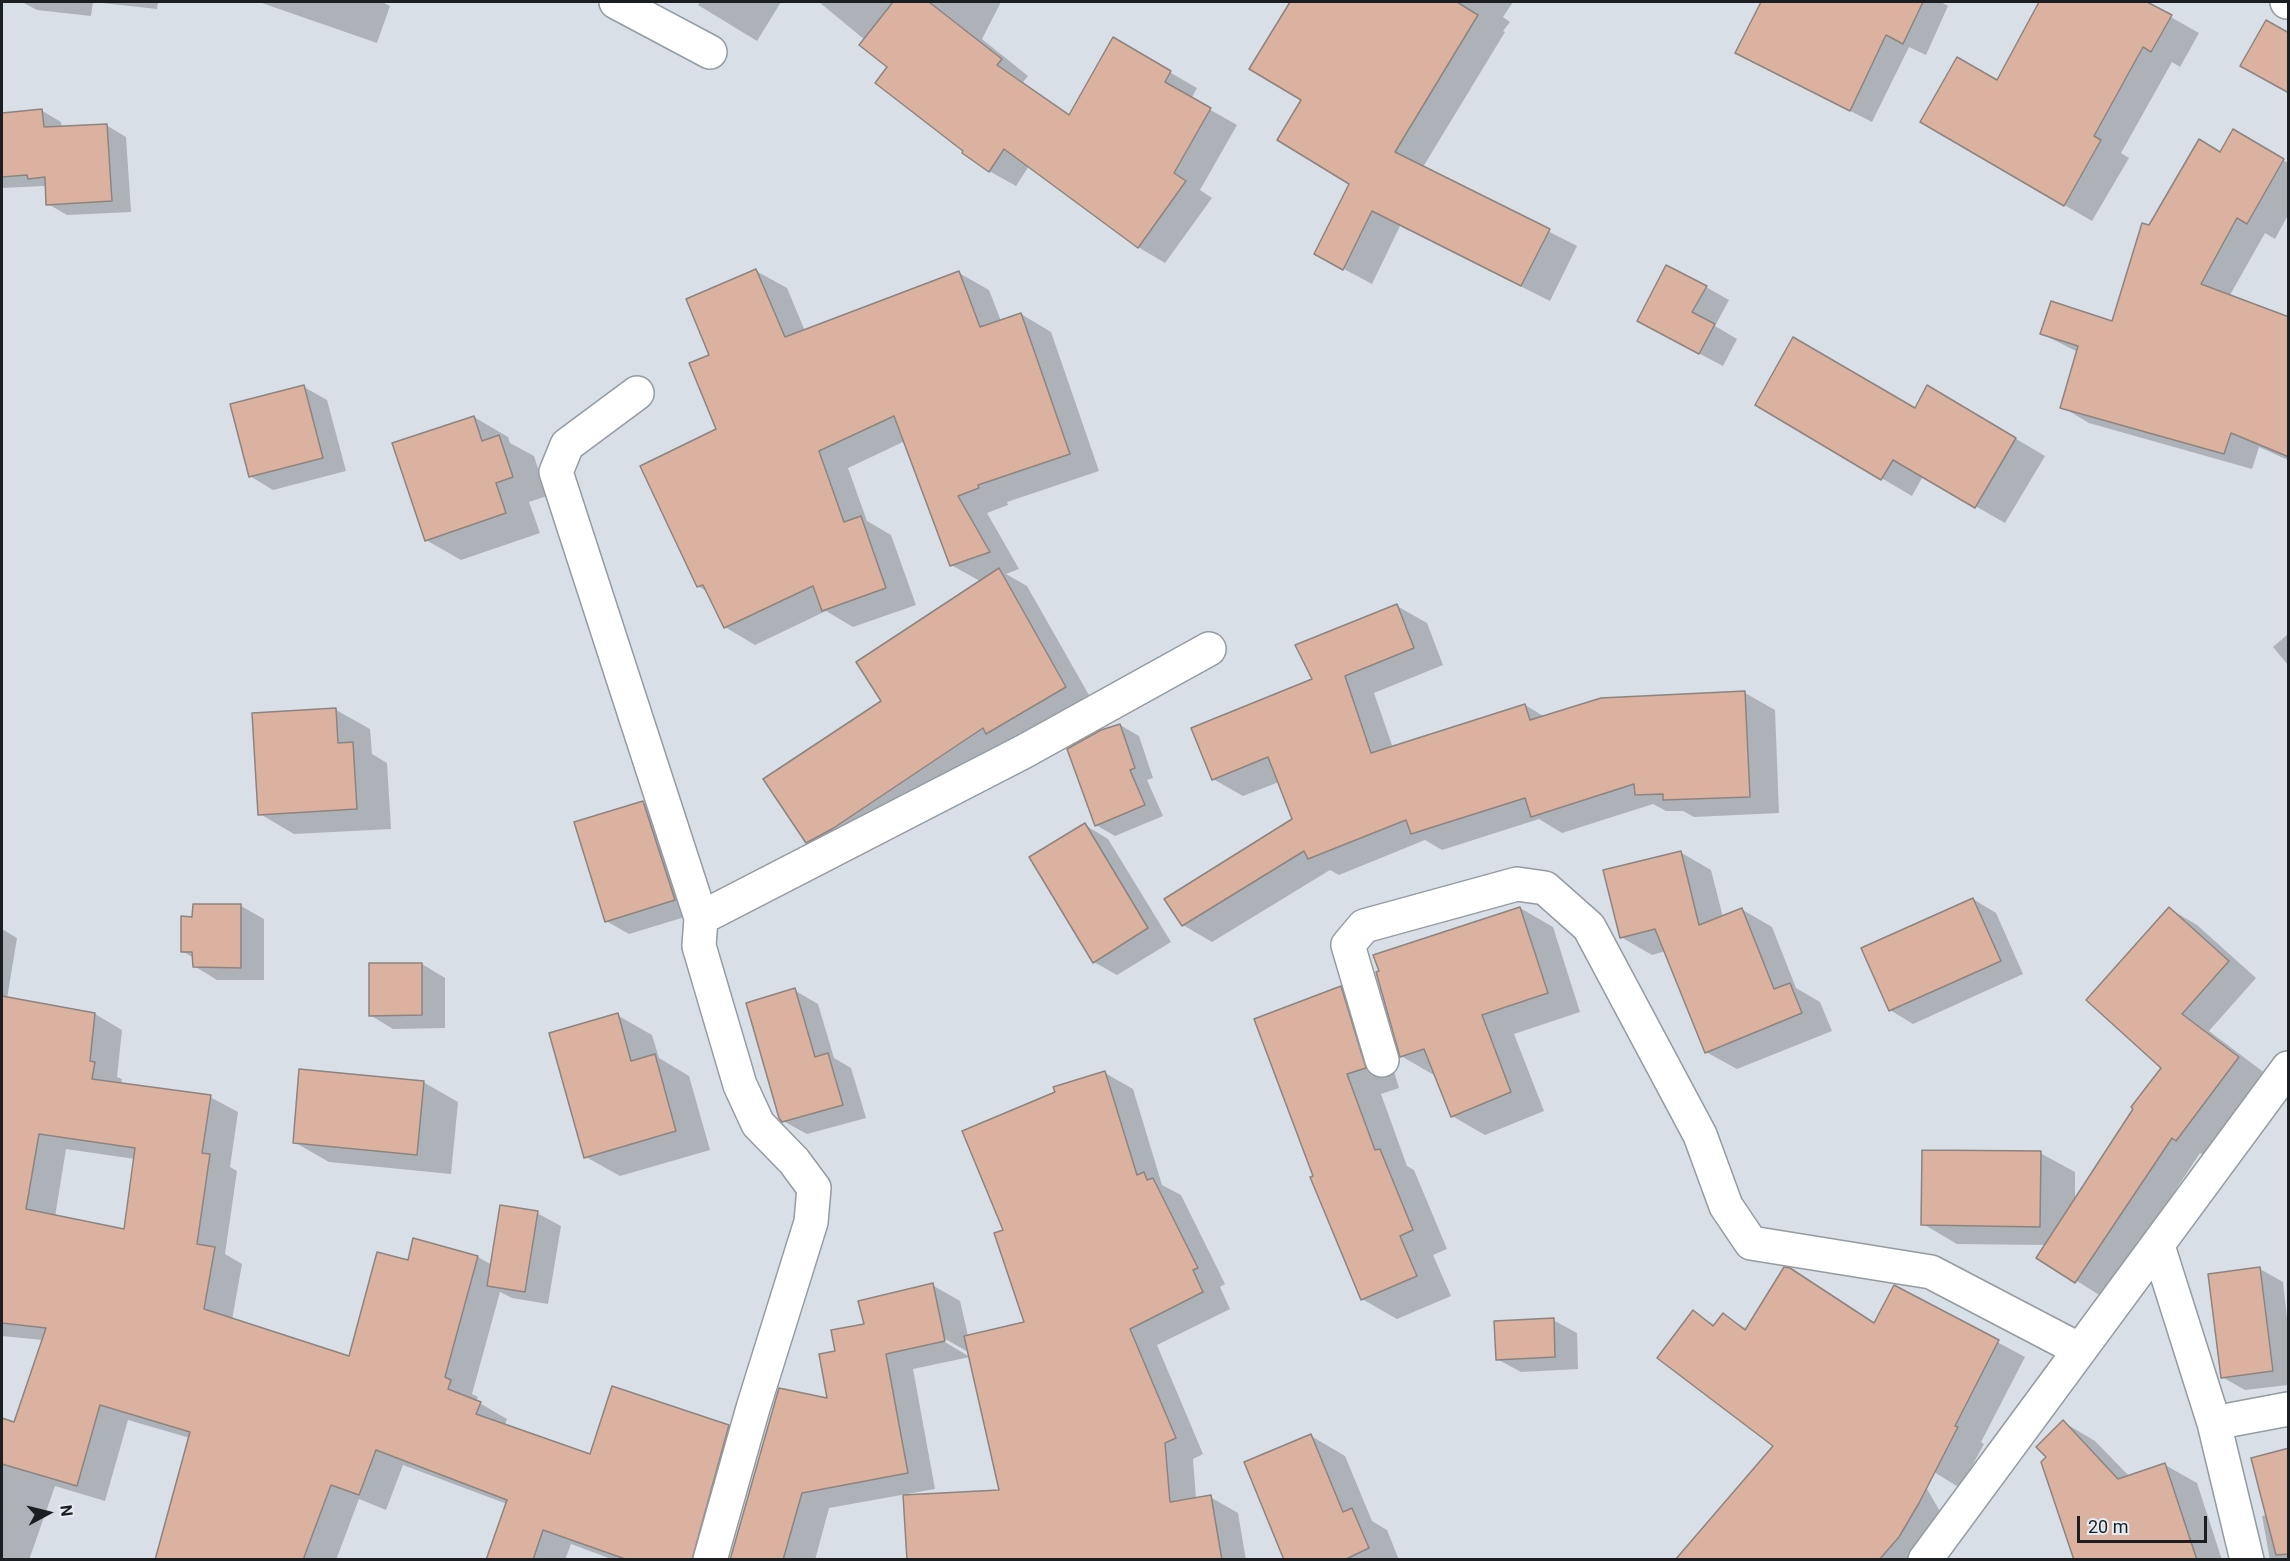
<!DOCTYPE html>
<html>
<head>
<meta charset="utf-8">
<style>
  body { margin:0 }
  #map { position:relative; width:2290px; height:1561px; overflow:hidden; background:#d8dfe6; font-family:Roboto,sans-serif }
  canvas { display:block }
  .frame { position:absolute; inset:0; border:3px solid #1c1f21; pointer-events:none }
  .north { position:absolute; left:18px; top:1483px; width:60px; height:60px; -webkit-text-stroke:4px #e5ecf3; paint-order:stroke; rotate:83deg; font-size:16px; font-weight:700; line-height:24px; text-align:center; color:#1c1f21 }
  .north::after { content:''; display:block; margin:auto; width:21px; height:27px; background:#1c1f21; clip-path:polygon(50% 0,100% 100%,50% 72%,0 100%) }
  .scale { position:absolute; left:2077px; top:1516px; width:130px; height:27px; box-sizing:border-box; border:3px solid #1c1f21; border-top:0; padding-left:8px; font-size:18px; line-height:21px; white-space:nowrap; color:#1c1f21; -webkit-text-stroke:4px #e5ecf3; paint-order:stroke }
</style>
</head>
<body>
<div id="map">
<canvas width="2290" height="1561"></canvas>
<div class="frame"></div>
<div class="north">N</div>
<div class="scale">20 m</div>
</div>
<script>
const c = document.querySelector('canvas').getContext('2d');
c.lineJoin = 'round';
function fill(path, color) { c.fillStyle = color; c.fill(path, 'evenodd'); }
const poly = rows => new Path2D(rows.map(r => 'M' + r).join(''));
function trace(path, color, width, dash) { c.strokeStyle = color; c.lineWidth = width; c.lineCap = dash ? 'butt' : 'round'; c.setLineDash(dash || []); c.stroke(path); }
fill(poly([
  [22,2,158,2,157,9,93,2,91,16,37,10],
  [259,2,382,2,390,6,377,43],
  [700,2,781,2,757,41,698,5],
  [819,2,1001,2,982,39,1028,76,1023,82,1071,115,1114,40,1197,88,1191,99,1237,125,1200,190,1212,198,1165,263,1138,247,1029,166,1016,186,989,171,965,151,865,40],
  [1292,2,1319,2,1372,35,1398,2,1513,2,1503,17,1510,22,1503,31,1505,32,1423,167,1577,246,1550,301,1400,226,1372,284,1316,254,1351,183,1303,100,1251,68],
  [1778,2,1941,2,1948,6,1926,55,1909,47,1872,122,1737,53,1769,20],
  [2041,2,2144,2,2199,33,2180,67,2172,62,2121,153,2129,158,2092,221,1922,122,1998,82],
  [41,110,61,122,62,128,106,125,126,137,131,212,67,215,48,204,46,188,44,186,2,188,2,114],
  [2233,131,2288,163,2288,215,2275,239,2265,233,2230,295,2288,319,2288,460,2259,447,2252,469,2089,423,2062,407,2078,352,2042,334,2113,323,2150,227,2221,153],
  [756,271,787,288,805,331,959,273,989,290,1001,321,1021,314,1051,332,1099,471,1007,502,1008,505,987,513,1019,569,1006,574,1027,586,1094,704,836,858,807,842,883,701,980,581,951,565,905,441,848,468,867,521,891,535,916,605,853,627,826,611,755,645,725,627,708,592,698,586,718,429,711,356],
  [1706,287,1729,300,1715,326,1737,339,1723,366,1662,334],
  [304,387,327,400,346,471,273,490,250,476],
  [1957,404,2045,456,2005,523,1923,476,1912,496,1757,405,1916,410],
  [474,417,508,437,510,443,534,456,547,496,529,502,540,533,461,560,426,540],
  [1397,606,1427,623,1443,665,1374,693,1393,748,1525,705,1545,717,1745,693,1775,710,1779,813,1694,817,1683,811,1666,811,1653,804,1562,833,1539,819,1442,850,1425,840,1339,875,1330,870,1212,942,1183,925,1294,819,1279,782,1243,796,1213,779,1314,680],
  [2288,634,2288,665,2273,647],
  [336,710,370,729,372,754,387,763,391,829,294,834,260,814],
  [1120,725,1139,736,1153,778,1147,780,1163,816,1115,836,1096,825],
  [643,803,666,816,698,913,629,934,606,921],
  [1085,825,1108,839,1171,942,1117,975,1094,962],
  [1680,852,1711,870,1723,917,1741,909,1772,927,1796,988,1820,1002,1832,1031,1737,1069,1706,1052,1666,951,1652,955,1621,937],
  [1973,899,1996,913,2023,974,1913,1024,1890,1010],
  [241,906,264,919,264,980,217,980,194,966,194,958,182,951,194,919],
  [1520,908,1553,927,1580,1012,1514,1034,1544,1111,1485,1135,1452,1116,1434,1075,1401,1056],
  [2170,909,2197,925,2256,978,2209,1031,2266,1074,2205,1156,2200,1153,2104,1298,2039,1257,2046,1245,1957,1244,1923,1224,2040,1153,2075,1172,2075,1202,2163,1068],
  [2,929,17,938,7,999,95,1014,122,1030,117,1077,122,1079,121,1084,210,1097,238,1112,230,1167,237,1171,225,1254,242,1264,232,1320,350,1358,409,1262,478,1257,492,1265,537,1213,561,1226,548,1304,512,1298,500,1292,472,1394,478,1397,476,1401,507,1419,505,1425,591,1455,728,1426,756,1442,722,1560,614,1560,571,1544,565,1560,487,1560,507,1504,403,1465,386,1510,359,1499,336,1560,156,1560,190,1438,128,1420,105,1501,55,1486,29,1560,2,1560,2,1420,15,1424,43,1340,2,1336],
  [66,1149,135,1159,125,1231,55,1217],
  [370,964,422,964,445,978,445,1028,393,1029,370,1015],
  [1340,987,1375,1007,1399,1088,1381,1094,1407,1166,1414,1170,1447,1249,1433,1255,1451,1296,1397,1319,1362,1299,1315,1177],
  [794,990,818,1004,834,1058,851,1068,866,1118,807,1134,783,1121],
  [617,1015,652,1035,659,1058,689,1076,710,1150,620,1176,586,1157],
  [1105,1073,1133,1089,1162,1185,1181,1195,1225,1284,1220,1287,1230,1309,1157,1345,1203,1454,1193,1459,1196,1499,1210,1497,1238,1513,1246,1560,909,1560,1000,1492,970,1353,940,1336,938,1338,970,1357,913,1369,935,1489,829,1508,815,1560,731,1560,829,1400,837,1353,865,1325,932,1285,960,1301,968,1336,1026,1323,1005,1231],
  [423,1082,458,1102,451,1174,329,1162,294,1142],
  [2260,1269,2283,1282,2288,1327,2288,1385,2245,1390,2222,1377],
  [1789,1270,1875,1323,1895,1287,2025,1357,1981,1442,1984,1444,1960,1488,1934,1472,1901,1444,1945,1520,1919,1560,1677,1560,1775,1446,1693,1312,1715,1325,1723,1315,1747,1329],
  [1553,1320,1577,1333,1578,1369,1521,1372,1497,1359],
  [2063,1422,2095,1441,2129,1476,2165,1465,2197,1483,2222,1560,2075,1560,2048,1457],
  [1311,1436,1345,1456,1372,1521,1387,1530,1399,1560,1285,1560],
  [2288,1450,2288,1560,2270,1560,2262,1516,2267,1515]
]), '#0003');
const building = poly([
  [893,2,929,2,1002,59,997,65,1069,115,1113,37,1171,71,1165,82,1211,108,1174,173,1186,181,1138,248,1004,149,989,172,962,153,963,151,875,83,887,67,859,45,893,2],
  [1290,2,1457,2,1478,15,1395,152,1550,229,1521,286,1372,211,1343,270,1314,254,1349,184,1277,140,1301,100,1249,69,1290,2],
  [1761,2,1923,2,1903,44,1886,35,1850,111,1735,53,1761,2],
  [2039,2,2147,2,2172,15,2151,52,2143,47,2094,136,2101,140,2064,206,1920,122,1957,57,1997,80,2039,2],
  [2266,20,2289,33,2289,93,2240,66,2266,20],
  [42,109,44,127,107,124,112,201,46,205,45,177,28,179,27,175,2,177,2,113,42,109],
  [2233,129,2284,159,2247,224,2237,218,2201,284,2289,317,2289,457,2231,433,2224,454,2060,408,2078,346,2040,334,2051,301,2112,321,2142,223,2149,225,2199,139,2220,152,2233,129],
  [1666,265,1707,286,1692,312,1715,324,1699,354,1637,321,1666,265],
  [756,269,785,337,959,271,980,327,1021,313,1070,454,978,485,979,488,958,496,990,552,950,566,894,416,819,451,844,522,861,516,886,588,822,611,813,586,724,628,703,585,697,587,640,466,716,429,689,363,709,355,686,299,756,269],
  [1793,337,1915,408,1927,385,2016,438,1975,508,1893,460,1881,480,1755,405,1793,337],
  [304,385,323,458,249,477,230,404,304,385],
  [474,416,482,441,499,435,513,477,496,483,506,513,425,541,392,443,474,416],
  [999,568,1066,687,986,734,983,728,832,829,806,843,763,779,881,701,856,662,999,568],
  [1397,604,1414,648,1345,676,1371,753,1525,704,1530,720,1601,698,1745,691,1750,797,1663,800,1663,794,1635,795,1634,784,1531,817,1525,798,1411,834,1406,820,1308,859,1304,851,1182,926,1164,899,1292,819,1268,757,1212,780,1191,728,1312,679,1295,645,1397,604],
  [336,708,338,743,353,742,357,809,258,815,252,713,336,708],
  [1120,724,1135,768,1130,770,1145,805,1095,826,1067,749,1101,730,1120,724],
  [643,801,675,900,605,922,574,822,643,801],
  [1085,823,1148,928,1093,963,1029,857,1085,823],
  [1681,851,1699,925,1742,908,1774,989,1790,983,1802,1013,1705,1053,1655,929,1620,938,1603,870,1681,851],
  [1973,898,2001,961,1889,1011,1861,948,1973,898],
  [193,904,241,904,241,968,193,967,192,952,181,952,181,916,192,917,193,904],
  [1520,907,1548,993,1482,1015,1511,1092,1451,1117,1424,1049,1400,1057,1376,972,1379,971,1373,955,1520,907],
  [2169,907,2229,961,2182,1014,2239,1057,2176,1141,2172,1138,2075,1283,2036,1258,2133,1109,2131,1107,2161,1068,2086,1000,2169,907],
  [369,963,422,963,422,1015,369,1016,369,963],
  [1341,986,1366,1068,1347,1074,1375,1150,1380,1149,1413,1230,1400,1236,1417,1276,1361,1300,1310,1177,1313,1176,1254,1019,1341,986],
  [795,988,815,1057,828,1053,843,1105,782,1122,779,1118,746,1003,795,988],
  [2,996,95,1013,90,1061,95,1062,92,1079,211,1095,202,1153,210,1154,197,1244,215,1247,204,1309,349,1356,377,1252,408,1260,413,1238,478,1256,445,1377,451,1380,448,1389,481,1402,476,1414,590,1454,612,1386,729,1425,692,1560,628,1560,543,1530,533,1560,486,1560,507,1500,376,1450,359,1495,331,1485,303,1560,155,1560,190,1432,100,1405,77,1486,2,1464,2,1418,14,1422,46,1328,2,1323,2,996],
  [39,1134,135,1148,124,1229,26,1209,39,1134],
  [618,1013,631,1061,655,1054,676,1131,584,1158,549,1033,618,1013],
  [299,1069,424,1081,417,1155,293,1143,299,1069],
  [1105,1071,1137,1175,1144,1172,1147,1180,1153,1178,1198,1268,1193,1270,1203,1292,1130,1329,1176,1438,1165,1443,1170,1502,1211,1495,1222,1560,907,1560,903,1495,999,1490,964,1336,1024,1322,994,1233,1003,1230,962,1131,1055,1092,1053,1087,1105,1071],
  [1922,1150,2041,1151,2040,1227,1921,1225,1922,1150],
  [500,1205,538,1211,525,1292,487,1286,500,1205],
  [1784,1267,1790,1268,1874,1323,1894,1285,1999,1340,1955,1426,1958,1427,1919,1503,1899,1537,1879,1560,1675,1560,1773,1446,1657,1358,1693,1310,1713,1326,1723,1313,1745,1330,1784,1267],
  [2260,1267,2273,1371,2221,1378,2208,1274,2260,1267],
  [933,1283,945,1341,886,1354,908,1473,802,1493,783,1560,730,1560,779,1388,827,1398,819,1354,835,1351,831,1330,864,1324,858,1301,933,1283],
  [1554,1318,1555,1357,1496,1360,1494,1321,1554,1318],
  [2063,1420,2118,1479,2165,1463,2197,1560,2074,1560,2041,1462,2046,1457,2036,1447,2063,1420],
  [1311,1434,1343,1512,1352,1508,1369,1548,1344,1560,1284,1560,1244,1462,1311,1434],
  [2289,1448,2289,1554,2276,1555,2251,1458,2289,1448]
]);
fill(building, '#dbb19f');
trace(building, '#8d8480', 1.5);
const street = poly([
  [616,2,710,52],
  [2287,2,2288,2],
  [637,393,567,445,556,472,701,918,699,946,740,1085,758,1124,794,1161,814,1188,811,1222,753,1408,710,1560],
  [701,918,1023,752,1209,649],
  [1382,1060,1348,945,1364,926,1517,884,1545,888,1589,927,1700,1135,1726,1206,1751,1243,1931,1272,2080,1350],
  [2158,1246,2214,1423,2247,1560],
  [2214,1423,2288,1409],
  [1925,1560,2288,1068]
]);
trace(street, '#949ba1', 36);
trace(street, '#fff', 33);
</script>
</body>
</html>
